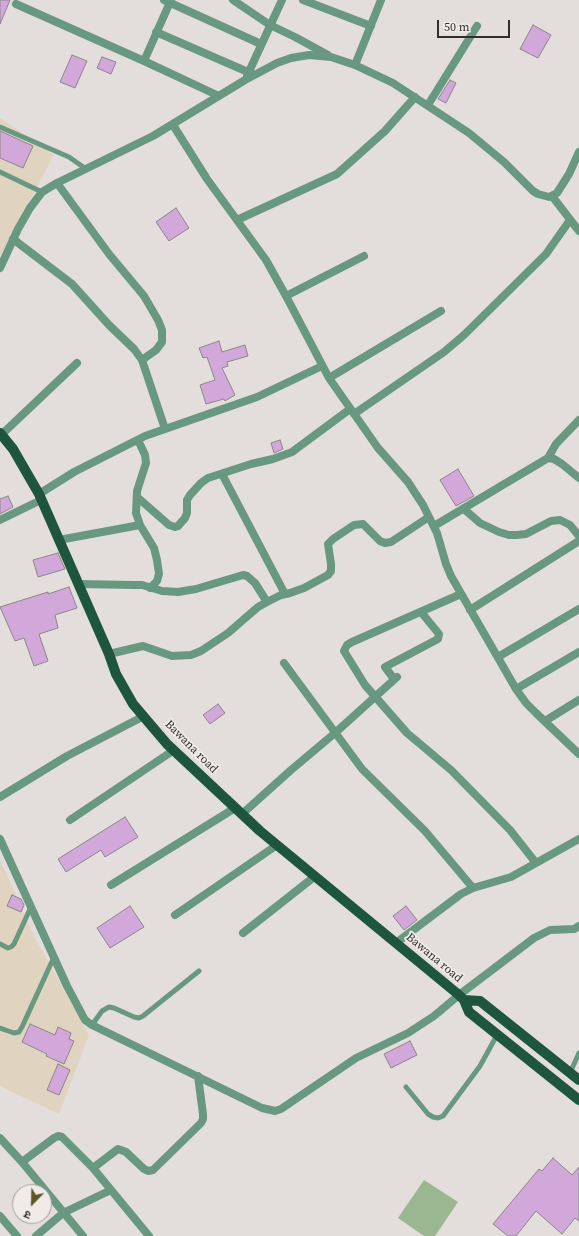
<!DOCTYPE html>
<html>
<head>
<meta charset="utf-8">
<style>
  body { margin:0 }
  #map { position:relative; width:579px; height:1236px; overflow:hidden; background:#e3dedb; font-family:"Source Serif 4","Noto Sans Devanagari",serif }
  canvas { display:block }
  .north { position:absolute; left:12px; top:1184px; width:40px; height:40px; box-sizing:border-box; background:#f0ebe8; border:1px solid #a39f9d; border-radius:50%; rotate:203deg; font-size:11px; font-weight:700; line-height:16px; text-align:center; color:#302e2d }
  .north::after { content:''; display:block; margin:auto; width:14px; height:18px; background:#5c5926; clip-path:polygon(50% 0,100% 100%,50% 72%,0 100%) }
  .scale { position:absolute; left:437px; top:20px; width:73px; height:18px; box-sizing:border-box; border:2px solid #302e2d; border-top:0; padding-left:5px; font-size:12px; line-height:14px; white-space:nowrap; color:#302e2d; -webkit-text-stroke:3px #f0ebe8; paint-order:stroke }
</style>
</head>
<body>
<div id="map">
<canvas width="579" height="1236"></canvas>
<div class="north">उ</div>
<div class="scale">50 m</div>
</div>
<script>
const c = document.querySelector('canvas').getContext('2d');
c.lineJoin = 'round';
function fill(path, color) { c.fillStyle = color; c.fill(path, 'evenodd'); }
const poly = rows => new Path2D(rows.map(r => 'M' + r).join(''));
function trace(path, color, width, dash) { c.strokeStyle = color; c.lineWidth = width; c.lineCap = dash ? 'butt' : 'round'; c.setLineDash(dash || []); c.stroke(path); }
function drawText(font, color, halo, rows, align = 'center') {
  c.font = font + ' "Source Serif 4",serif'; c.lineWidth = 3.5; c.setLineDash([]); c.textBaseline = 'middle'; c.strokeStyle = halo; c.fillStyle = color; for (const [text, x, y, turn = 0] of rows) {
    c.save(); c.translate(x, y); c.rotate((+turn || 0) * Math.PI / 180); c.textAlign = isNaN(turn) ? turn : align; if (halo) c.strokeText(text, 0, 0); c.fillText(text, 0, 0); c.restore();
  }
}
fill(poly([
  [0,118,54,155,0,257],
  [0,860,35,938,89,1035,59,1114,0,1086]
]), '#e0d3c0');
fill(poly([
  [424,1180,458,1202,435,1236,424,1236,398,1218]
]), '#9ab791');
const building = poly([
  [0,0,10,0,0,24,0,0],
  [533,25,551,35,538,58,520,49,533,25],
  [72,55,87,61,75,88,60,82,72,55],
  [102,57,116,62,111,74,97,68,102,57],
  [450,80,456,83,446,103,438,99,450,80],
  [0,131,33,146,23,168,0,158,0,131],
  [176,208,189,228,169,241,156,222,176,208],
  [219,341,222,352,245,345,248,356,227,362,228,366,222,368,235,395,225,401,224,399,206,404,200,385,215,380,207,357,203,358,199,348,219,341],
  [280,440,283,449,274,453,271,443,280,440],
  [458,469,474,496,456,506,440,480,458,469],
  [8,496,13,507,0,514,0,499,8,496],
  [58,553,65,569,38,577,33,560,58,553],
  [69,587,77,608,55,615,58,628,39,634,48,661,34,666,24,638,15,641,0,607,48,592,48,594,69,587],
  [218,704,225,713,210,724,203,715,218,704],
  [125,817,138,837,105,857,101,850,66,872,58,859,125,817],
  [12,895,21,899,24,905,21,912,7,906,12,895],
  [130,906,144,927,110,948,97,928,130,906],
  [406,906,417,920,404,930,393,916,406,906],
  [30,1024,55,1035,58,1027,71,1033,69,1039,74,1041,64,1064,46,1056,47,1054,22,1042,30,1024],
  [410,1041,417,1055,391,1068,384,1054,410,1041],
  [58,1064,70,1070,59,1095,47,1090,58,1064],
  [553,1158,572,1175,579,1167,579,1221,575,1218,562,1234,536,1211,516,1236,508,1236,493,1224,539,1169,542,1171,553,1158]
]);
fill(building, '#d2a7da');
trace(building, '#8a878a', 1);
trace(poly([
  [0,127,69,157,86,169],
  [0,172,42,192],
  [0,944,8,948,11,947,14,944,31,907],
  [92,1025,102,1011,109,1007,114,1008,134,1017,139,1018,143,1016,199,971],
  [0,1028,14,1033,19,1032,22,1027,54,957],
  [570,1073,579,1053],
  [406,1087,428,1114,433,1117,438,1118,443,1116,480,1066,497,1035]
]), '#689980', 5);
trace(poly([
  [164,0,261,44],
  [233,0,270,25,295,37,328,55],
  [303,0,371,26],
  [16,4,144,61,219,96],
  [156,32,248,72],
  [144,61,171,0],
  [355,65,381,0],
  [247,76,282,0],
  [428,105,477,26],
  [173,125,207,179,266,260,286,296,329,378,378,448,408,482,423,505,437,533,446,564,451,576,516,689,526,703,536,713,579,754],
  [57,183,109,254,144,296,158,320,162,330,162,342,156,350,142,360],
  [552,196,579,231],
  [237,220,337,174,385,131,415,97],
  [13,239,72,284,109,325,134,349,142,360,165,429],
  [0,268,18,229,30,208,42,192,57,183,153,136,245,80,277,63,291,58,309,55,331,57,355,65,393,83,469,133,504,162,533,191,538,194,549,197,557,193,569,174,579,152],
  [286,296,364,256],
  [329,378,441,311],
  [354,414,444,352,464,335,546,254,570,220],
  [1,435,77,363],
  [138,440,145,455,146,463,137,491,136,513,140,525,154,548,157,560,159,574,157,581,150,588],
  [548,458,556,444,579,420],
  [222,474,285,594],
  [39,494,74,472,145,436,257,397,322,366],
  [137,497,169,525,175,527,178,526,185,518,187,513,187,500,190,495,201,483,208,478,251,464,273,459,292,452,350,409],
  [464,509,480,523,499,532,509,535,516,535,526,534,551,521,560,520,570,525,579,536],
  [0,520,41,500],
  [434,526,548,458,554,459,562,464,579,478],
  [59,540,140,525],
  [78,584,134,585,142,585,162,591,178,592,196,589,243,575,247,576,255,583,267,602],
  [461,594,352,642,347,645,344,651,365,685,407,733,451,770,510,830,536,863],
  [470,610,579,541],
  [109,654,143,646,172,656,191,655,201,651,228,633,258,607,267,602,281,595,290,593,304,588,328,575,331,571,331,564,328,544,333,539,354,525,363,524,380,541,385,543,391,542,429,517],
  [498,657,579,609],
  [284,663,362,769,425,831,473,888],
  [394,679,385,667,438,639,439,634,421,612],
  [516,689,579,652],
  [545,721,579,700],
  [0,797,67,756,144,716],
  [242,814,291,770,335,733,397,677],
  [70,820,174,750],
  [0,839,67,986,85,1020,92,1025,262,1108,275,1111,281,1109,356,1058,408,1033,434,1016,459,995,534,938,550,930,574,929,579,926],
  [111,885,235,808],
  [175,915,277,845],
  [243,933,314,877],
  [396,943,461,894,473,888,511,877,579,839],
  [0,1138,22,1162,83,1236],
  [22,1162,54,1138,58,1136,62,1137,93,1168,149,1236],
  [93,1168,118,1149,121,1150,126,1152,144,1169,148,1171,153,1170,201,1123,203,1119,203,1114,198,1076],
  [0,1216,17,1236],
  [36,1236,63,1213,111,1190]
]), '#689980', 8);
trace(poly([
  [0,433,13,449,39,494,109,654,116,674,133,704,167,744,260,831,459,995,464,1000,469,1012,579,1100],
  [464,1000,480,1001,579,1080]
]), '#1d563d', 10);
drawText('12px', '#302e2d', '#f0ebe8', [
  ["Bawana road",191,747,45],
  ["Bawana road",434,958,40]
]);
</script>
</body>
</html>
